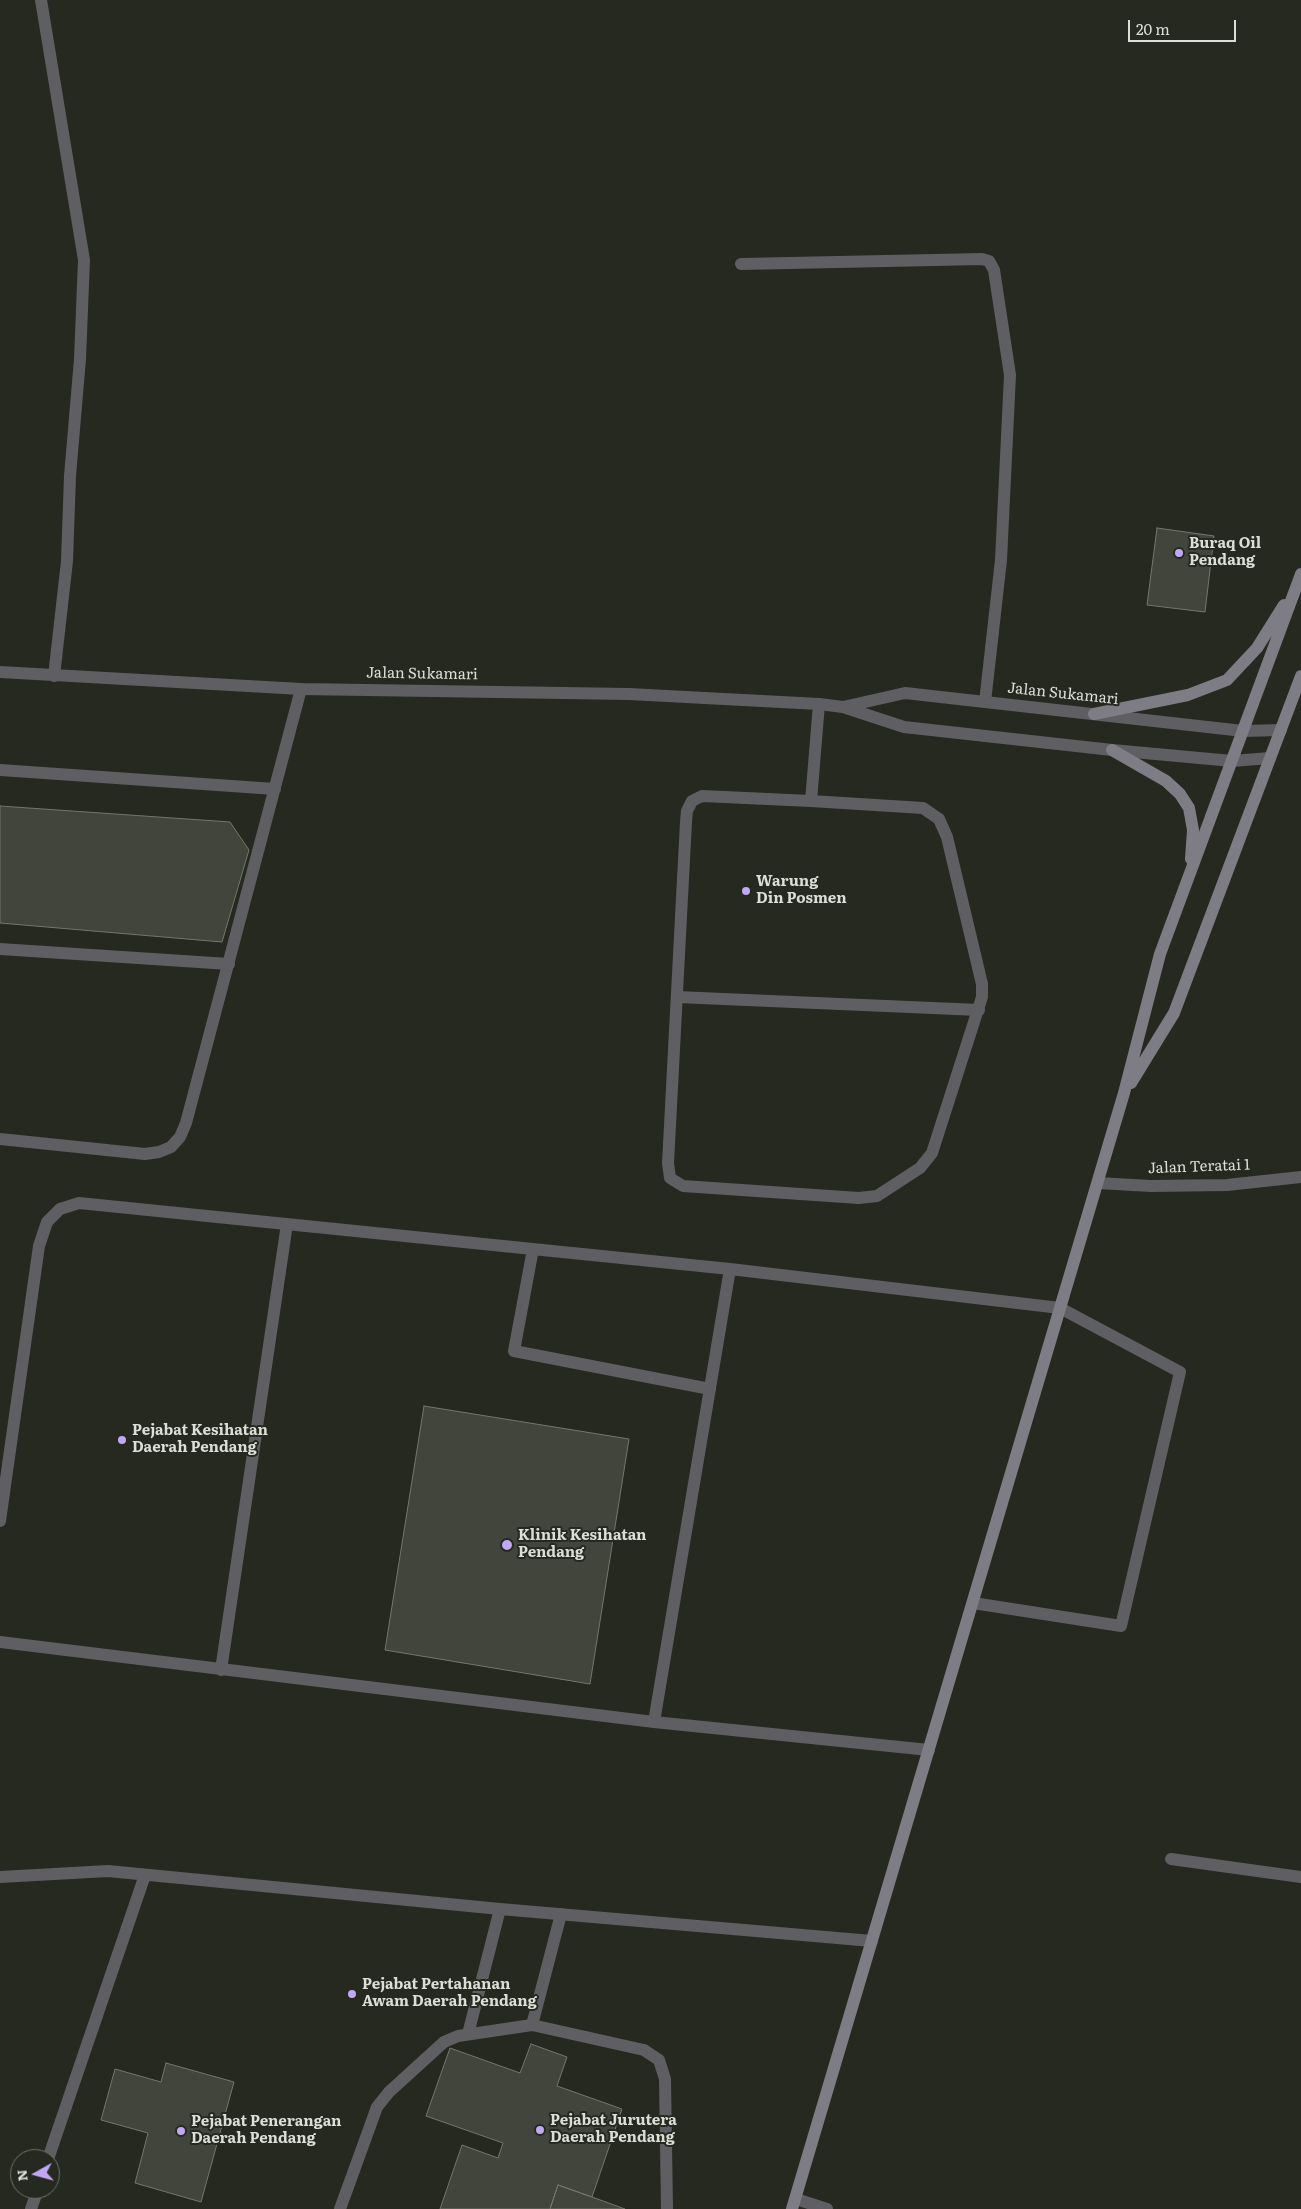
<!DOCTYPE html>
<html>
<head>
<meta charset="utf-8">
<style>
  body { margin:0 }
  #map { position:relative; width:1301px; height:2209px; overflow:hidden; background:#25291f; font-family:Literata,serif }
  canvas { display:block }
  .north { position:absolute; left:10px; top:2149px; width:50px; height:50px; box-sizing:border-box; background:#25291f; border:1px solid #6e7169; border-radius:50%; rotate:263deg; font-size:14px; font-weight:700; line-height:20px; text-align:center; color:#dbddd7 }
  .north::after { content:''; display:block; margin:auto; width:18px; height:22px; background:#c0a8f4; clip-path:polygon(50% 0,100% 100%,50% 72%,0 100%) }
  .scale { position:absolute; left:1128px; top:20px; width:108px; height:22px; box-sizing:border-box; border:2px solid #dbddd7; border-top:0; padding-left:6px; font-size:15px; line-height:18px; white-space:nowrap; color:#dbddd7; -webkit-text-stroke:4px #25291f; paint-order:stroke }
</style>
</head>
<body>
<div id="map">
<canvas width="1301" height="2209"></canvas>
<div class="north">N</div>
<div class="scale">20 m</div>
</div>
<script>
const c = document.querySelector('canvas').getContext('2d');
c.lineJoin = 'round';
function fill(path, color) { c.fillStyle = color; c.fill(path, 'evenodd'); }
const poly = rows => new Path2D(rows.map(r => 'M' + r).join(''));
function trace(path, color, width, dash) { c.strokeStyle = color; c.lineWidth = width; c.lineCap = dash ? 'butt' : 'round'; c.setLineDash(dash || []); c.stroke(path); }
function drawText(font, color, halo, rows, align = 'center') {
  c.font = font + ' Literata,serif'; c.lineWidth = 4; c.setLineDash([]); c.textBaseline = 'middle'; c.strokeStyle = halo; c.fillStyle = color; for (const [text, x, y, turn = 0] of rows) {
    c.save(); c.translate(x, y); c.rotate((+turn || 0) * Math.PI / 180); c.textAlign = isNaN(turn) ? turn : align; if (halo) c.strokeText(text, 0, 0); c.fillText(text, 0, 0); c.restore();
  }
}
const building = poly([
  [1157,528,1214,536,1205,612,1147,605,1157,528],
  [0,806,230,822,249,850,222,942,0,923,0,806],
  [424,1406,629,1439,590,1684,385,1650,424,1406],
  [531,2044,567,2057,557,2086,622,2109,592,2197,558,2185,550,2209,440,2209,462,2145,498,2158,503,2143,426,2116,450,2048,520,2073,531,2044],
  [166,2063,234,2082,201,2202,135,2183,148,2133,101,2120,115,2069,161,2082,166,2063],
  [558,2185,592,2197,625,2209,550,2209,558,2185]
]);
fill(building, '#41453b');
trace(building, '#73776c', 1);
trace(poly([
  [0,949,229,964],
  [677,997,979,1010],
  [533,1249,514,1351,710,1389],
  [0,1521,39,1246,47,1222,60,1209,79,1203,730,1269,1060,1308,1180,1372,1121,1626,973,1603],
  [0,1642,654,1722,929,1750],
  [221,1670,287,1224],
  [654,1722,730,1269],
  [532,2025,561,1914],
  [468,2034,500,1909],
  [340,2209,377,2107,389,2092,444,2042,458,2036,532,2025,644,2050,659,2060,665,2079,667,2209]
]), '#5f5e63', 12);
trace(poly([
  [41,0,84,260,80,359,70,476,67,561,54,676],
  [741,264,982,259,989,261,994,270,1010,375,1001,560,985,702],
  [0,770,275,789],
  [702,796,811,801,923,808,939,819,947,837,982,984,982,997,932,1153,920,1168,877,1196,859,1198,683,1186,670,1178,668,1163,686,822,687,811,692,801,702,796],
  [811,801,819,704],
  [0,1139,145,1154,159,1152,171,1147,180,1137,186,1123,301,689],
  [1098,1183,1151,1186,1227,1185,1301,1177],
  [1171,1859,1301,1877],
  [0,1877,108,1871,500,1909,872,1941],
  [48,2159,145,1875],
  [796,2199,827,2209],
  [31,2209,38,2189]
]), '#5f5e63', 12);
trace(poly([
  [0,672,301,689,629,694,819,704,843,707,904,727,1112,750,1232,761,1270,758],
  [843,707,905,693,1243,731,1281,730]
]), '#5f5e63', 12);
trace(poly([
  [1094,714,1188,695,1227,680,1257,648,1284,605],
  [1112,750,1166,781,1180,794,1189,808,1193,830,1191,859],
  [1131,1083,1174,1013,1301,676],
  [792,2209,1124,1093,1160,954,1301,574]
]), '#7e7c84', 12);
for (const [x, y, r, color] of [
  [1179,553,5,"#c0a8f4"],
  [746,891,5,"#c0a8f4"],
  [122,1440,5,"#c0a8f4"],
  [507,1545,6,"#c0a8f4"],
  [352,1994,5,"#c0a8f4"],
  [540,2130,5,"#c0a8f4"],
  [181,2131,5,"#c0a8f4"]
]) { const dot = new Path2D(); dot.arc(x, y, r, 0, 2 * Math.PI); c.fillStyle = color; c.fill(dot); trace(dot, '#25291f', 2); }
drawText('bold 15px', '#dbddd7', '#25291f', [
  ["Buraq Oil",1189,544],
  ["Pendang",1189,561],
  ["Warung",756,882],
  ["Din Posmen",756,899],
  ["Pejabat Kesihatan",132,1431],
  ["Daerah Pendang",132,1448],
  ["Klinik Kesihatan",518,1536],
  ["Pendang",518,1553],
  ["Pejabat Pertahanan",362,1985],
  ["Awam Daerah Pendang",362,2002],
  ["Pejabat Jurutera",550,2121],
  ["Daerah Pendang",550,2138],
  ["Pejabat Penerangan",191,2122],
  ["Daerah Pendang",191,2139]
], 'left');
drawText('15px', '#dbddd7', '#25291f', [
  ["Jalan Sukamari",422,674,1],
  ["Jalan Sukamari",1063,694,6],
  ["Jalan Teratai 1",1199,1167,-2]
]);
</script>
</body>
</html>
